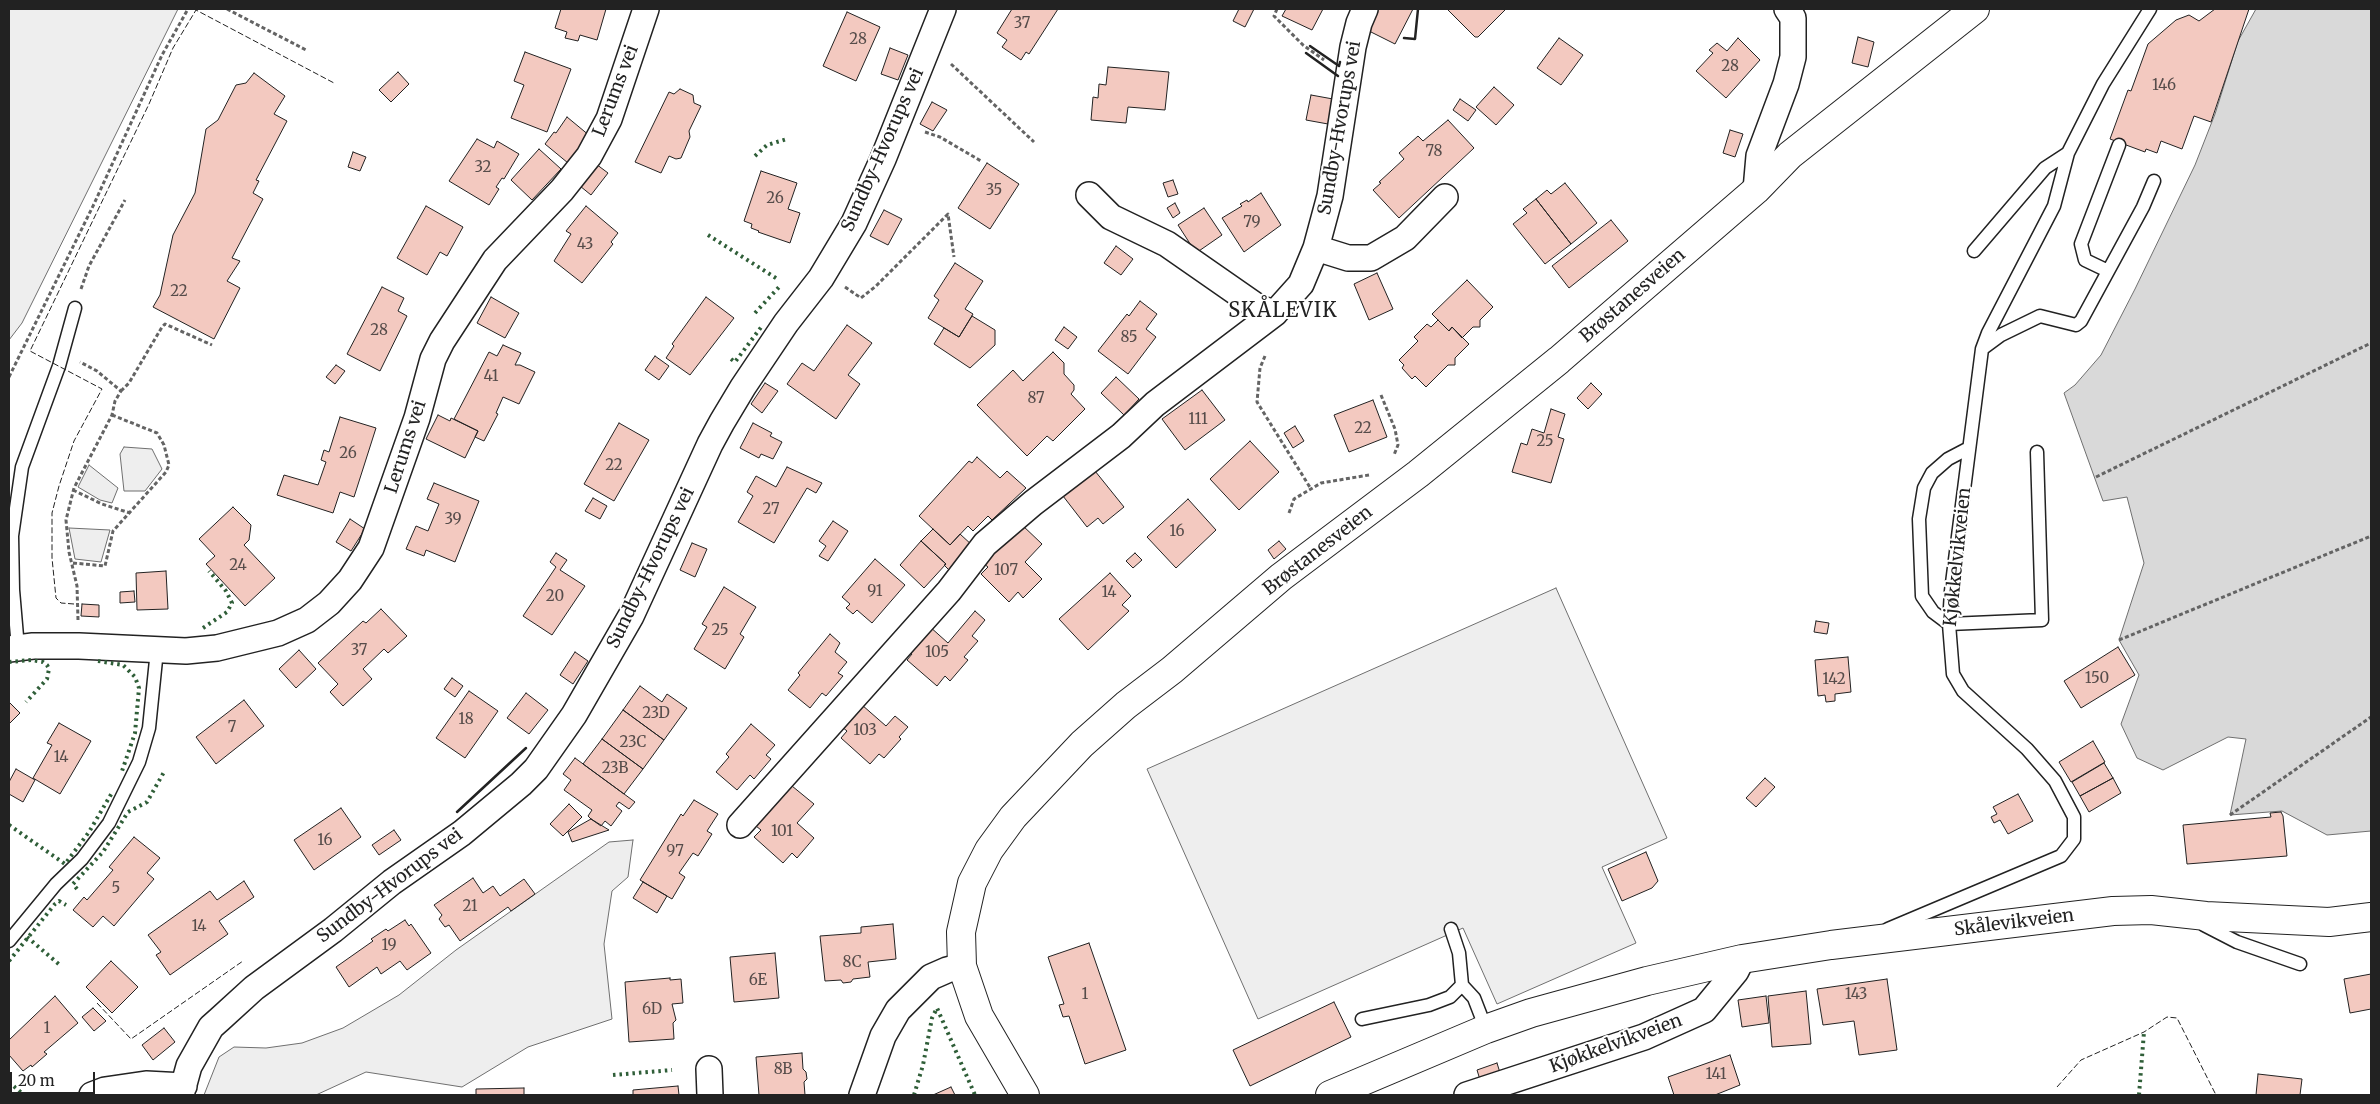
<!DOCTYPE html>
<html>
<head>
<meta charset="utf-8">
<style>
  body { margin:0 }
  #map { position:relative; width:2380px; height:1104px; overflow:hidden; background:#fff; font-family:Merriweather,serif }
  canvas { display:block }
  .frame { position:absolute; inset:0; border:10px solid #222; pointer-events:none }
  .scale { position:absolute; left:10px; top:1072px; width:85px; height:22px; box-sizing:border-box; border:2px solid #222; border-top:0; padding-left:6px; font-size:15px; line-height:18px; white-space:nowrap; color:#222; -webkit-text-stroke:4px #fff; paint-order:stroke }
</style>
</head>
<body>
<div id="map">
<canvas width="2380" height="1104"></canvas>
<div class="frame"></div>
<div class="scale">20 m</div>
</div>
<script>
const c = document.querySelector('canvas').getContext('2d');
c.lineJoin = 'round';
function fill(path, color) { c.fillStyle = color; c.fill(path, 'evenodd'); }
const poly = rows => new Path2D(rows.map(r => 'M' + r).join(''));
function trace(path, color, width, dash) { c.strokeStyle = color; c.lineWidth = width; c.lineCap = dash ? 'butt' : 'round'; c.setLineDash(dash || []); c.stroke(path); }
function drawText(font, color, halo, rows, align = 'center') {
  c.font = font + ' Merriweather,serif'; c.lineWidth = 4; c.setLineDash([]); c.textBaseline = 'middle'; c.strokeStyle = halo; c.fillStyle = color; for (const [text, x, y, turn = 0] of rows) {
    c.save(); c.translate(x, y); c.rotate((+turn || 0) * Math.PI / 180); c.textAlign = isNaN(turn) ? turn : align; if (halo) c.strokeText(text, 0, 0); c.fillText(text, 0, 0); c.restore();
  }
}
const green = poly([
  [9,9,178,9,22,323,9,340,9,9],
  [124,447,152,449,162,469,145,491,124,491,120,454,124,447],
  [89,465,118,488,112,503,100,500,78,487,89,465],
  [69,528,110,530,101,562,75,559,69,528],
  [1556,588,1667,838,1602,867,1636,943,1497,1004,1463,928,1258,1019,1147,769,1556,588],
  [633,840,628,877,612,891,604,944,612,1019,528,1047,462,1087,366,1072,316,1095,204,1095,219,1057,234,1047,266,1048,302,1043,343,1028,399,995,456,950,609,842,633,840]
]);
fill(green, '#eee');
trace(green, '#6f6f6f', 1);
const water = poly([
  [2256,9,2371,9,2371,831,2327,835,2282,811,2230,815,2246,739,2228,737,2163,770,2137,758,2121,724,2139,675,2119,640,2144,563,2127,497,2103,501,2064,393,2075,385,2101,355,2135,289,2195,165,2215,114,2238,41,2256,9]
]);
fill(water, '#d9d9d9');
trace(water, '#6f6f6f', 1);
const building = poly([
  [561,9,606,9,597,40,580,35,578,41,565,38,567,32,555,28,561,9],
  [1012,9,1058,9,1029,54,1026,52,1021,60,1002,47,1007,40,997,33,1012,9],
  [1239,9,1254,9,1245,27,1233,21,1239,9],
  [1286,9,1323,9,1312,30,1282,16,1286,9],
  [1378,9,1413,9,1395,44,1367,30,1378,9],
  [1447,9,1506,9,1478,37,1475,37,1447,9],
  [2215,9,2249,9,2211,122,2194,116,2182,149,2161,141,2157,153,2146,149,2145,152,2110,139,2128,90,2131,91,2148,44,2176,20,2189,15,2199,21,2215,9],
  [847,12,880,27,856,81,823,66,847,12],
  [1858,37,1874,42,1868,67,1852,63,1858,37],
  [1559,38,1583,55,1561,85,1537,68,1559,38],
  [1738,38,1760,60,1726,98,1696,71,1713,53,1709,50,1717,43,1727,51,1738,38],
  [890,48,908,55,898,80,881,74,890,48],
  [525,52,571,69,547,132,511,118,524,85,514,81,525,52],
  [1108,67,1169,72,1165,110,1128,107,1126,123,1091,120,1093,97,1098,98,1099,84,1106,85,1108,67],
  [398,72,409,84,391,102,379,90,398,72],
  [254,73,285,96,274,114,287,121,256,180,259,181,253,193,263,199,232,258,240,261,227,281,240,288,214,339,153,307,160,295,173,235,195,193,206,129,218,120,236,85,246,83,254,73],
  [1494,87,1514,105,1496,125,1476,107,1494,87],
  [680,89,693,95,694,103,701,106,689,131,690,137,681,158,676,159,669,156,661,173,635,162,669,92,674,94,680,89],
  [1311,95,1333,99,1328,124,1306,120,1311,95],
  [1460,99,1476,110,1468,121,1453,110,1460,99],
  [932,102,947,110,933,131,920,124,932,102],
  [567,117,590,136,568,163,545,144,554,132,556,133,567,117],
  [1448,120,1474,148,1399,218,1373,190,1381,183,1379,182,1404,159,1399,153,1418,136,1423,141,1448,120],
  [1730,130,1743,134,1735,157,1723,153,1730,130],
  [477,139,494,148,497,141,519,154,504,179,502,178,496,187,499,189,489,205,449,181,477,139],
  [539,149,561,169,532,200,511,180,539,149],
  [353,152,366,157,360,171,348,167,353,152],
  [987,163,1019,184,990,229,958,208,987,163],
  [596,164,608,173,591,195,580,186,596,164],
  [761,171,797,183,788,209,800,213,790,243,758,232,759,231,751,228,752,224,744,221,761,171],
  [1173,180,1178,194,1168,197,1163,183,1173,180],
  [1565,183,1597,223,1571,244,1536,199,1547,190,1551,194,1565,183],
  [1261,193,1281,225,1244,252,1222,218,1242,206,1240,204,1247,200,1248,202,1261,193],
  [1536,199,1571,244,1545,264,1513,224,1527,213,1523,209,1536,199],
  [1175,203,1180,213,1173,218,1167,208,1175,203],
  [426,206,463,227,447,256,440,252,427,275,397,258,426,206],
  [586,206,618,233,611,242,613,244,582,283,554,261,571,234,566,231,586,206],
  [1204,208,1222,235,1196,253,1178,225,1204,208],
  [884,210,902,219,888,245,870,236,884,210],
  [1611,220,1628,241,1569,288,1552,266,1611,220],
  [1116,246,1133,259,1121,275,1104,263,1116,246],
  [955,263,983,281,965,309,973,314,959,337,928,318,939,300,934,296,955,263],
  [1377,273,1393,309,1369,320,1354,284,1377,273],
  [1467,280,1493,307,1480,320,1480,327,1473,327,1462,338,1452,327,1449,331,1432,314,1467,280],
  [382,287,404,298,398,311,407,316,380,371,347,354,382,287],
  [491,297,519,313,505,338,477,323,491,297],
  [706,297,734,318,690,375,666,358,674,346,672,344,706,297],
  [1140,301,1157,314,1146,329,1156,337,1128,374,1098,351,1127,314,1129,316,1140,301],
  [972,316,995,330,995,345,970,368,934,344,944,328,959,337,972,316],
  [1438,320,1449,331,1452,327,1469,344,1455,358,1455,365,1448,365,1426,387,1415,376,1412,379,1402,368,1404,365,1399,360,1418,341,1414,337,1427,324,1431,327,1438,320],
  [847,325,872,343,848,375,860,384,836,419,787,384,802,363,814,371,847,325],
  [1064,327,1077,337,1068,349,1055,340,1064,327],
  [503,345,521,353,515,365,520,365,535,372,519,404,503,397,496,413,498,414,484,441,475,437,478,431,454,419,489,352,497,356,503,345],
  [1053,352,1064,363,1064,374,1074,385,1074,390,1071,394,1085,409,1053,441,1047,436,1027,456,977,405,1013,370,1023,381,1053,352],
  [655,356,669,366,659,380,645,370,655,356],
  [336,365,345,371,335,384,326,377,336,365],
  [1116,377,1139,399,1124,415,1101,393,1116,377],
  [765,383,778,391,762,413,751,404,765,383],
  [1591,383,1602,394,1588,409,1577,398,1591,383],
  [1202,390,1225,420,1185,450,1162,419,1202,390],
  [1373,400,1387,437,1349,452,1334,415,1373,400],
  [1551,409,1565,414,1558,437,1564,439,1551,483,1512,472,1521,443,1527,445,1532,429,1544,433,1551,409],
  [438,415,450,421,451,418,478,431,465,458,426,439,438,415],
  [340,417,376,428,354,497,340,492,333,513,277,495,284,475,318,485,326,462,321,460,324,450,329,452,340,417],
  [619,423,649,440,614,501,584,484,619,423],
  [753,423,772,433,770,436,782,442,773,459,761,454,759,458,740,448,753,423],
  [1295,426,1304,441,1293,448,1284,433,1295,426],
  [1250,441,1279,472,1239,510,1210,479,1250,441],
  [977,457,1000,478,1007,471,1026,488,992,520,988,516,973,531,968,526,950,545,919,516,969,461,972,463,977,457],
  [1091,466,1124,507,1103,524,1098,518,1087,527,1063,496,1091,466],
  [787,467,822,483,816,493,807,488,774,543,738,522,753,496,747,492,756,476,776,487,787,467],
  [434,483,479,501,455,562,426,550,424,556,406,549,416,526,428,531,439,504,427,499,434,483],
  [593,498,607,506,600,519,585,511,593,498],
  [1188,499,1216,530,1176,568,1147,537,1188,499],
  [233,507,251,525,249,540,244,545,275,578,245,606,206,564,215,556,199,539,233,507],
  [350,519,365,529,351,551,336,542,350,519],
  [833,521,848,531,828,561,819,556,826,546,819,541,833,521],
  [1021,524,1042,544,1025,562,1042,579,1023,598,1018,592,1009,602,981,574,988,567,983,563,1021,524],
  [933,529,950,545,960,534,973,546,950,571,944,565,946,564,921,541,933,529],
  [921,541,946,564,924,588,900,565,921,541],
  [1279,541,1286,549,1274,559,1268,550,1279,541],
  [692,543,707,549,695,577,680,570,692,543],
  [556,553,567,560,560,570,585,586,552,635,523,616,556,567,550,562,556,553],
  [1135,553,1142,560,1133,568,1126,561,1135,553],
  [875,559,905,585,872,623,857,610,853,614,846,608,850,604,842,597,875,559],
  [166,571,168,609,137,610,136,573,166,571],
  [1110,573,1131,596,1122,605,1129,611,1088,650,1059,619,1110,573],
  [724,587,756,607,740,634,744,637,725,669,694,649,707,627,702,624,724,587],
  [134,591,135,602,120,603,120,592,134,591],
  [82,604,99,605,99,617,81,616,82,604],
  [381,609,407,636,388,653,384,649,363,669,372,679,343,706,330,692,338,684,318,663,363,621,366,623,381,609],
  [975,611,985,620,972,636,978,641,964,657,968,660,950,681,945,676,937,686,907,660,912,654,907,650,929,626,948,643,975,611],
  [1816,621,1829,623,1827,634,1814,632,1816,621],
  [830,634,840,643,835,652,847,662,838,673,843,676,826,696,822,693,810,708,788,690,800,675,798,673,830,634],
  [2118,647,2135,675,2081,708,2064,681,2118,647],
  [299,650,316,669,296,688,279,669,299,650],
  [575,652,588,661,573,684,560,675,575,652],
  [1848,657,1851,692,1835,694,1835,701,1826,702,1825,695,1818,696,1815,660,1848,657],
  [452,678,463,686,455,697,444,689,452,678],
  [640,686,662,702,667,694,687,708,664,740,623,710,640,686],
  [469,691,498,711,465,758,436,738,469,691],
  [526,693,548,710,529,734,507,718,526,693],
  [244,700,264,726,216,764,196,737,244,700],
  [9,702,20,713,9,724,9,702],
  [862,705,886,726,895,716,908,727,899,737,901,739,884,758,879,754,870,764,841,738,847,731,842,727,862,705],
  [623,710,664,740,643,769,602,739,623,710],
  [59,723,91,741,60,794,33,778,52,745,47,743,59,723],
  [751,724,775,745,766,755,771,759,754,779,750,775,737,790,716,772,729,757,726,754,751,724],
  [602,739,643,769,624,794,583,764,602,739],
  [2093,741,2105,762,2071,782,2059,762,2093,741],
  [575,758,635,802,629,809,619,802,616,806,622,811,611,826,605,821,601,826,591,819,588,816,592,810,564,790,571,780,563,774,575,758],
  [2104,763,2113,778,2080,796,2072,782,2104,763],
  [16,769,35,780,23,802,9,794,9,782,16,769],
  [1765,778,1775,787,1756,807,1746,798,1765,778],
  [2113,778,2121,793,2089,812,2080,796,2113,778],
  [792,786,814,804,797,823,814,838,797,858,792,853,783,863,754,837,761,830,756,826,792,786],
  [2018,794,2033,821,2008,834,2000,820,1994,823,1991,817,1997,814,1993,807,2018,794],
  [694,800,718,814,707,831,712,834,698,856,693,853,679,873,685,877,672,899,640,880,681,814,683,816,694,800],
  [569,804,582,817,563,836,550,824,569,804],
  [341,808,361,837,314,870,294,840,341,808],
  [2281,812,2283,816,2287,856,2187,864,2183,825,2271,817,2270,813,2281,812],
  [591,819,609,830,572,842,568,832,591,819],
  [394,830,401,840,379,855,372,845,394,830],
  [134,837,160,858,147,873,154,879,114,926,103,916,93,927,73,910,84,897,87,900,113,870,109,867,134,837],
  [1646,852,1658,881,1652,888,1622,901,1608,869,1646,852],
  [473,878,483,893,493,886,500,896,524,879,535,894,511,911,508,907,460,941,449,925,445,927,439,919,442,915,434,905,473,878],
  [244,881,254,897,219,921,228,934,170,975,156,955,161,952,148,935,210,891,217,900,244,881],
  [643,882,667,896,657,913,633,898,643,882],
  [405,920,409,926,411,924,431,953,407,970,400,961,381,974,377,967,349,987,336,967,373,941,371,939,386,929,388,931,405,920],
  [893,924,896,959,868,962,870,977,853,979,851,982,843,983,841,980,825,981,820,936,861,933,861,927,893,924],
  [1089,943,1126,1050,1085,1064,1069,1016,1063,1017,1059,1005,1064,1004,1048,957,1089,943],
  [775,953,779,998,734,1002,730,957,775,953],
  [111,961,138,987,112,1013,86,987,111,961],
  [2371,974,2371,1009,2350,1013,2344,979,2371,974],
  [670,978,670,980,681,979,683,1003,672,1004,676,1020,673,1023,674,1039,629,1042,625,982,670,978],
  [1887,979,1897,1050,1859,1055,1854,1021,1823,1025,1817,989,1887,979],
  [1806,991,1811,1044,1772,1047,1768,996,1806,991],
  [55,996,78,1023,44,1052,47,1054,32,1067,31,1065,23,1071,9,1055,9,1040,55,996],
  [1766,996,1769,1023,1742,1027,1738,1000,1766,996],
  [1334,1002,1351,1037,1250,1086,1233,1050,1334,1002],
  [93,1008,106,1021,94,1031,82,1017,93,1008],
  [164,1028,175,1042,153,1060,142,1045,164,1028],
  [802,1053,803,1069,806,1072,807,1079,804,1082,805,1095,759,1095,756,1057,802,1053],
  [1730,1055,1740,1085,1715,1095,1674,1095,1668,1077,1730,1055],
  [1497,1063,1501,1076,1481,1083,1477,1070,1497,1063],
  [2258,1074,2302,1079,2300,1095,2256,1095,2258,1074],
  [678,1086,679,1095,633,1095,633,1090,678,1086],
  [951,1087,955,1095,933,1095,951,1087],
  [524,1088,524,1095,476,1095,476,1089,524,1088]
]);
fill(building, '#f3c9c0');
trace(building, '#222', 1);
const service = poly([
  [1974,251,2045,168,2068,153],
  [2108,271,2085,260,2081,244,2119,145],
  [1982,349,2001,335,2040,316,2076,325,2081,321,2143,207,2154,181],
  [1969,448,1948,459,1932,473,1924,488,1919,519,1922,596,1933,612,1949,624,2042,620,2037,452],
  [18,648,13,590,12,536,22,467,59,366,75,308],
  [2201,921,2204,925,2237,942,2300,964],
  [1451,929,1459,953,1462,985,1474,998,1486,1029],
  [1888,929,2061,856,2074,839,2074,817,2055,781,2027,749,1963,691,1953,674,1949,624,1951,591,1982,349,1988,333,2054,206,2068,153,2103,84,2150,9],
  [9,941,56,884,82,859,109,823,139,762,149,728,157,650],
  [1362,1019,1429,1005,1450,997,1462,985]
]);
const minor = poly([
  [1756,190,1759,156,1786,84,1793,57,1793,18,1787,9],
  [1089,195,1111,217,1167,244,1259,308,1275,313],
  [1316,248,1348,258,1371,258,1405,238,1445,197],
  [9,649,33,646,79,646,186,651,217,648,278,633,307,620,329,603,350,580,371,548,417,418,433,359,442,341,495,260,562,190,589,156,609,119,646,9],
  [740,825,949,591,985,544,1033,503,1121,436,1155,404,1275,313,1301,284,1316,248,1330,196,1353,47,1359,23,1365,9],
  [709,1069,710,1095],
  [92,1095,105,1090,146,1084,184,1086],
  [181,1095,189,1066,211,1027,220,1019,254,988,333,930,392,882,462,833,521,784,536,769,574,715,631,616,710,444,722,422,743,387,786,323,821,278,854,223,883,159,943,9],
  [862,1095,883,1036,898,1010,931,977,947,970,962,966],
  [1467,1095,1644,1037,1704,1010,1736,971,1742,959]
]);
const tertiary = poly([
  [1025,1095,979,1016,962,966,961,932,972,883,989,850,1013,817,1082,744,1126,705,1172,670,1281,577,1418,474,1559,360,1756,190,1790,155,1975,9]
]);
const secondary = poly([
  [1330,1095,1486,1029,1531,1013,1647,981,1742,959,1831,945,2113,911,2151,910,2206,916,2329,922,2371,917]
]);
trace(service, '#222', 15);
trace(minor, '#222', 28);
trace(tertiary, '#222', 30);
trace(secondary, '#222', 30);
trace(poly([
  [227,9,306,50],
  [1277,9,1274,16,1303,45,1324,60],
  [951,64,1034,142],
  [925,132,940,137,981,161],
  [845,287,861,298,876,286,948,214,954,257],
  [81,289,89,266,125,200],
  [1265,356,1260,368,1257,402,1311,489],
  [9,377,94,204,162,55,188,9],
  [121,391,129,383,162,327,165,324,212,345],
  [1381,395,1395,429,1398,445,1394,455],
  [2096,477,2371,343],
  [73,490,102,504,130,513],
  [1289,513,1294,499,1321,483,1369,475],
  [73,563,105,566,113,531,166,472,169,465,164,445,157,433,112,415],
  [78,620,77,586,69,552,66,520,74,488,112,415,115,401,121,391,97,371,80,362],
  [2119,640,2371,536],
  [2230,815,2371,717]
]), '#646464', 3, [4, 2.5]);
trace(service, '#fff', 12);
trace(minor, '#fff', 25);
trace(tertiary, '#fff', 28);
trace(secondary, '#fff', 28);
trace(poly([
  [755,156,767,145,787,139],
  [708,235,779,280],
  [755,313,780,286],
  [731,359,735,362,762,326],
  [203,628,227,612,232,603,226,591,209,571],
  [98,661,123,665,135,677,139,688,135,733,121,774],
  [9,662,31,660,43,662,47,665,49,669,47,679,26,702],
  [9,825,65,864,89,832,113,791],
  [77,889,73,884,103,852,128,812,147,802,164,772],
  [27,937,61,966],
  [9,961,55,904,59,901,66,905],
  [613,1075,672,1070],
  [9,1082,24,1095],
  [914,1095,923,1065,932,1018,937,1008,975,1095],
  [2139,1095,2144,1032]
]), '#2f5e38', 4, [2.5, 4]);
trace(poly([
  [74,604,61,603,56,598,52,558,52,513,59,486,74,441,102,389,30,351,149,104,173,48,196,10,334,83],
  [97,1003,131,1039,243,961],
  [2057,1087,2081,1060,2144,1032,2167,1017,2177,1018,2216,1095]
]), '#222', 1, [6, 2.5]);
trace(poly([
  [1404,38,1415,39,1418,9],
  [1310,46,1339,66,1340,62],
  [1306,53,1338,76],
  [457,812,526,748]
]), '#222', 2.5);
drawText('15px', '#564c4a', null, [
  ["37",1022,24],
  ["28",858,40],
  ["28",1730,67],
  ["146",2164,86],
  ["78",1434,152],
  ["32",483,168],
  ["35",994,191],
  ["26",775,199],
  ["79",1252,223],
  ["43",585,245],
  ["22",179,292],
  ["28",379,331],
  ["85",1129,338],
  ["41",491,377],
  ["87",1036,399],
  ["111",1198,420],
  ["22",1363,429],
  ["25",1545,442],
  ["26",348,454],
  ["22",614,466],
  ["27",771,510],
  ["39",453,520],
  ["16",1177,532],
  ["24",238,566],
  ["107",1006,571],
  ["91",875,592],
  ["14",1109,593],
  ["20",555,597],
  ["25",720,631],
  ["37",359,651],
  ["105",937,653],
  ["150",2097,679],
  ["142",1834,680],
  ["23D",656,714],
  ["18",466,720],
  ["7",232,728],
  ["103",865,731],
  ["23C",633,743],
  ["14",61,758],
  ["23B",615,769],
  ["101",782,832],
  ["16",325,841],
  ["97",675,852],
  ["5",116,889],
  ["21",470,907],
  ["14",199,927],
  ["19",389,946],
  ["8C",852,963],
  ["6E",758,981],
  ["1",1085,995],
  ["143",1856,995],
  ["6D",652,1010],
  ["1",47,1029],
  ["8B",783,1070],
  ["141",1716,1075]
]);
drawText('18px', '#222', '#fff', [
  ["Lerums vei",616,91,-69],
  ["Sundby-Hvorups vei",1340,128,-80],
  ["Sundby-Hvorups vei",883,150,-66],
  ["Brøstanesveien",1633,296,-41],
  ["Lerums vei",406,447,-72],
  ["Brøstanesveien",1318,551,-38],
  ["Kjøkkelvikveien",1958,557,-84],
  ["Sundby-Hvorups vei",651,568,-64],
  ["Sundby-Hvorups vei",390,886,-37],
  ["Skålevikveien",2014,923,-7],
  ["Kjøkkelvikveien",1616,1044,-20]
]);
c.letterSpacing = '1px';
drawText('20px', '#222', '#fff', [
  ["SKÅLEVIK",1283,311]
]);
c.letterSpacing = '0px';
</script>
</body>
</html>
